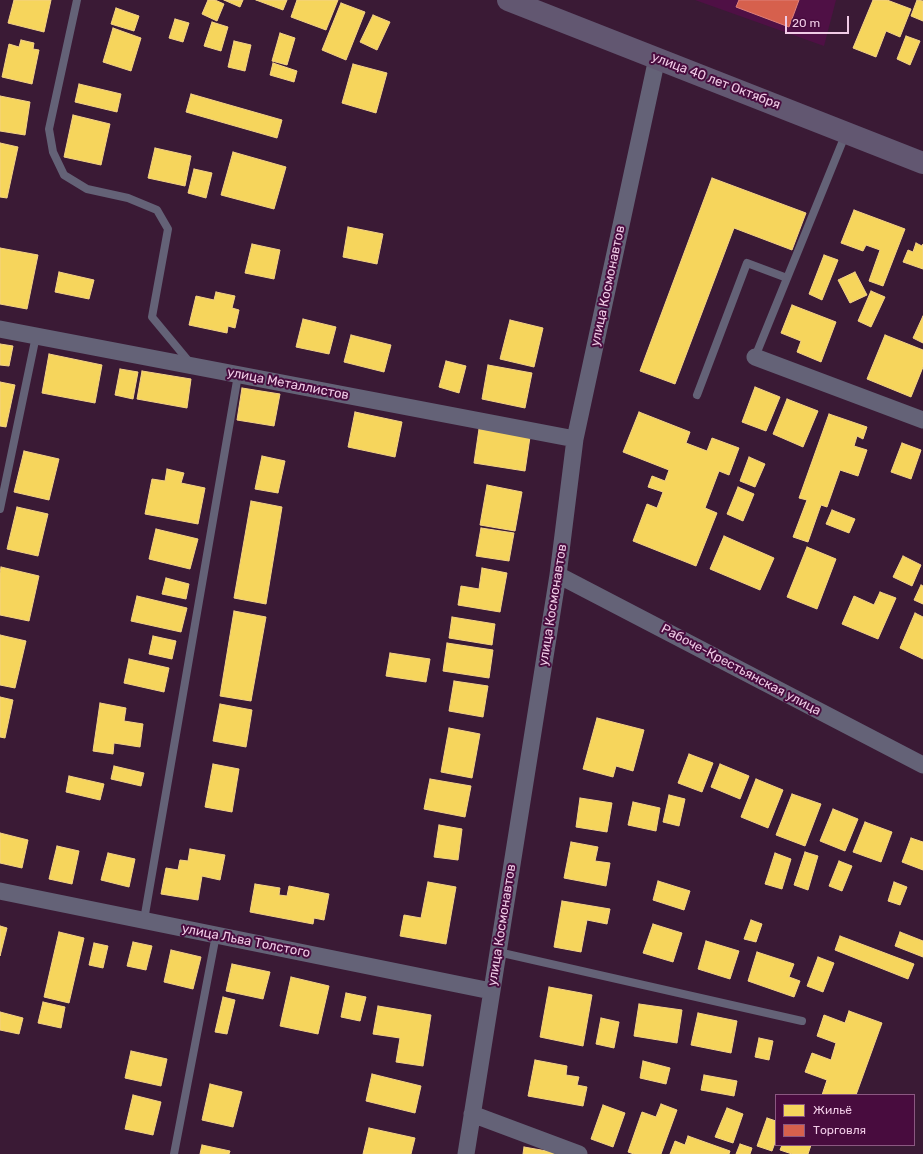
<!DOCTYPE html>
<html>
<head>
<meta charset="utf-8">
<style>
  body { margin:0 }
  #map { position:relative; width:923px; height:1154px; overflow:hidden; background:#3a1a35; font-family:Rubik,sans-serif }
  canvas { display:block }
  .legend { position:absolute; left:775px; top:1094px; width:140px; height:52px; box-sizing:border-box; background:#480c3e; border:1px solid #8b5881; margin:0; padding:5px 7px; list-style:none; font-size:12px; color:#f0cbe6 }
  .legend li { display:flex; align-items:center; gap:8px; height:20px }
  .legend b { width:20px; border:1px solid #8b5881 }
  .scale { position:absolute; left:785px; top:16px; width:64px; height:18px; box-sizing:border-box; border:2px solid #f0cbe6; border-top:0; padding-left:5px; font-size:12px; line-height:14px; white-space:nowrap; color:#f0cbe6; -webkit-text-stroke:3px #480c3e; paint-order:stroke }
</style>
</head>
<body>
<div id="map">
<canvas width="923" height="1154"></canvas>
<ul class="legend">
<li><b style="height:11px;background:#f6d55c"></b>Жильё</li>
<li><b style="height:11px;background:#d6604d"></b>Торговля</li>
</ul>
<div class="scale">20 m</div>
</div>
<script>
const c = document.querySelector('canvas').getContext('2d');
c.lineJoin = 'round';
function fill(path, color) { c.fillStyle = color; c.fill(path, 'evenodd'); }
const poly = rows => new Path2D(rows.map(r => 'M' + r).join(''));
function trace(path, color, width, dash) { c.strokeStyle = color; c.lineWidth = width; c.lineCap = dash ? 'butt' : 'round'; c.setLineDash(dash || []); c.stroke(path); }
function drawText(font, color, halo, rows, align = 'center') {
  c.font = font + ' Rubik,sans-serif'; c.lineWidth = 4; c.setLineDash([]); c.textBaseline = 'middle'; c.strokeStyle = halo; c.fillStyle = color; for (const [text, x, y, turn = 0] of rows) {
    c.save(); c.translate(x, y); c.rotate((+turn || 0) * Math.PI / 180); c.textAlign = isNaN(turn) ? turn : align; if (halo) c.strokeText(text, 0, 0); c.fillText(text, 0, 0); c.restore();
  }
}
fill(poly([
  [695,0,836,0,824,46]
]), '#4f1045');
const homes = poly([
  [14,0,51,0,44,32,8,23,14,0],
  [208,0,215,0,224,4,217,21,202,14,208,0],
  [224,0,243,0,240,7,224,0],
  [256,0,287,0,283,10,256,0],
  [297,0,338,0,326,30,291,17,297,0],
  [873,0,887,0,911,9,900,37,886,31,876,57,853,48,873,0],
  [917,0,923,1,923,21,911,16,917,0],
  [341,3,365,12,346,60,322,50,341,3],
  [116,8,139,16,134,31,111,24,116,8],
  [373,15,390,22,377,50,360,42,373,15],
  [175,19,189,23,183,42,169,38,175,19],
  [212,22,228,27,221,51,204,46,212,22],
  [113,28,141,38,131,71,103,62,113,28],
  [280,33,295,38,287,65,272,61,280,33],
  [906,36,920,41,910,65,897,59,906,36],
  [21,40,34,43,33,49,39,50,32,84,2,77,9,44,19,47,21,40],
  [234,41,251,45,245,71,228,67,234,41],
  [273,63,297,71,294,82,270,75,273,63],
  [353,64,387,73,376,113,342,103,353,64],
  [79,84,121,94,117,112,75,102,79,84],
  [191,94,282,120,277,138,186,112,191,94],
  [0,96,30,102,25,135,0,131,0,96],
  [73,115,110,124,101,165,64,157,73,115],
  [0,143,18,147,7,198,0,197,0,143],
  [155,148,191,156,185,186,148,178,155,148],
  [233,152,286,167,274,209,221,195,233,152],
  [194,169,212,173,206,198,188,193,194,169],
  [712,178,806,213,792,250,734,228,675,384,640,371,712,178],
  [854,210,905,229,883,286,869,281,880,250,866,245,863,251,841,243,854,210],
  [348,227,383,234,377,264,343,257,348,227],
  [916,243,922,246,923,244,923,269,903,262,908,250,913,252,916,243],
  [252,244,280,250,274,279,245,273,252,244],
  [0,248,38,255,27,309,0,304,0,248],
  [824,255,838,260,822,300,809,294,824,255],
  [59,272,94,280,89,299,55,292,59,272],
  [855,272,867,295,850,303,838,280,855,272],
  [871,291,885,297,871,327,858,321,871,291],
  [216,292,235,296,232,308,239,310,235,328,228,326,227,333,189,325,196,296,214,300,216,292],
  [792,305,836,322,821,362,797,352,801,341,781,333,792,305],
  [923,316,923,343,913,338,923,316],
  [303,319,336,327,329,354,296,347,303,319],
  [510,320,543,328,534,367,500,359,510,320],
  [351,335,391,345,384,372,344,362,351,335],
  [885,335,923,350,923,367,911,397,867,379,885,335],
  [0,344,13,346,9,366,0,365,0,344],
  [49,354,102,365,95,403,42,393,49,354],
  [446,361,466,366,459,393,439,387,446,361],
  [488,365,532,373,525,408,482,399,488,365],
  [120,369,138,372,133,399,115,395,120,369],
  [142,371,191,379,187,408,137,399,142,371],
  [0,382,15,385,6,427,0,426,0,382],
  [755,387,780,397,766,431,742,422,755,387],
  [242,388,280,394,274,426,237,420,242,388],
  [787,399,818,411,803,447,773,434,787,399],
  [355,412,402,422,395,457,348,447,355,412],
  [639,412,690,432,686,443,707,451,712,438,739,448,729,475,719,471,705,508,717,513,696,566,633,541,647,504,657,508,663,492,648,487,652,476,665,481,669,470,623,452,639,412],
  [829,414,867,427,863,439,857,436,854,446,867,450,858,476,840,470,827,507,821,505,808,542,793,537,807,500,799,498,829,414],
  [479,429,530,437,525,471,474,463,479,429],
  [902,443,921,450,911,479,891,472,902,443],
  [24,451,59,459,49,500,14,492,24,451],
  [262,456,285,461,278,493,255,489,262,456],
  [749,457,765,464,755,487,740,481,749,457],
  [167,469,184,473,181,483,205,488,198,524,145,514,152,479,165,481,167,469],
  [487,485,522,492,515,531,480,525,487,485],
  [738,487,754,494,743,521,727,514,738,487],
  [251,501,282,507,266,604,234,598,251,501],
  [17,507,48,514,38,556,7,549,17,507],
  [832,510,855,519,849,533,826,524,832,510],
  [481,528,514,533,509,561,476,556,481,528],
  [156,529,198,539,190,569,149,559,156,529],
  [724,536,774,558,760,590,710,569,724,536],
  [807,547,836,559,817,609,787,597,807,547],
  [903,556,921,565,912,586,893,577,903,556],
  [1,567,39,576,29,621,0,615,0,573,1,567],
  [482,568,507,573,500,612,458,605,461,586,479,589,482,568],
  [166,578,189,584,186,599,162,594,166,578],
  [921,585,923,586,923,604,914,600,921,585],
  [880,592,896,598,878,639,842,624,854,596,874,605,880,592],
  [137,596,187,608,181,632,131,621,137,596],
  [234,611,266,617,251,701,220,696,234,611],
  [915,613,923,617,923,659,900,648,915,613],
  [452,617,495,624,492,645,449,638,452,617],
  [0,635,26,641,15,688,0,685,0,635],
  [153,636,176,641,172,659,149,654,153,636],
  [447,643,493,650,489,678,443,671,447,643],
  [390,653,430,659,426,682,386,676,390,653],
  [129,659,169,668,164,692,124,683,129,659],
  [454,681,488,686,483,717,449,711,454,681],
  [0,697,13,700,5,738,0,737,0,697],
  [100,703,126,708,124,721,143,724,140,747,114,743,113,754,93,751,100,703],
  [220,704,252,710,246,747,213,741,220,704],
  [597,718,644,730,633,771,616,766,613,777,583,769,597,718],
  [449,728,480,734,472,778,441,772,449,728],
  [689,754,713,763,702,792,678,783,689,754],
  [213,764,239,769,232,812,205,807,213,764],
  [720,764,749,776,740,799,711,787,720,764],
  [114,766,144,773,141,786,111,779,114,766],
  [69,776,104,784,100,800,66,792,69,776],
  [430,779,471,786,465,817,424,809,430,779],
  [756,779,783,790,768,828,741,817,756,779],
  [792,794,821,804,805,846,776,835,792,794],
  [669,795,685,799,679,826,663,822,669,795],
  [580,798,612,803,607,832,576,827,580,798],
  [633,802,660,808,656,831,628,825,633,802],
  [833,809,858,819,845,851,820,841,833,809],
  [865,822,892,832,881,862,853,852,865,822],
  [439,825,462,829,458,860,434,857,439,825],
  [0,833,28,840,22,868,0,863,0,833],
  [911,838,923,842,923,870,902,862,911,838],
  [571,842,598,847,595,861,610,863,606,886,564,878,571,842],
  [57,846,79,851,72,884,49,879,57,846],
  [190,849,225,855,220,880,202,876,198,900,161,894,166,868,178,870,180,860,188,861,190,849],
  [805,852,818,856,808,890,794,885,805,852],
  [108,853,135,859,129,887,101,880,108,853],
  [775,853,791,859,782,889,765,884,775,853],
  [839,861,852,866,842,891,829,886,839,861],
  [658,881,690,891,684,910,653,900,658,881],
  [428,882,456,887,446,944,400,936,404,915,421,918,428,882],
  [894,882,907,887,900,905,888,901,894,882],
  [255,884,280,888,279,895,287,896,289,886,329,894,324,920,314,918,313,924,250,912,255,884],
  [562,901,610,909,607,924,587,920,581,952,554,947,562,901],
  [751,920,762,924,756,942,744,939,751,920],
  [653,924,682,933,673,962,643,953,653,924],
  [0,926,7,928,0,956,0,926],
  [59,932,84,938,69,1003,44,997,59,932],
  [900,932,923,941,923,957,895,946,900,932],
  [840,936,914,964,908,979,835,950,840,936],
  [706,941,739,951,730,979,698,969,706,941],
  [133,942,152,946,146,970,127,966,133,942],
  [94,943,108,946,103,968,89,965,94,943],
  [171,950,201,957,193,989,164,982,171,950],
  [757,952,794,964,789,977,800,981,794,997,748,981,757,952],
  [818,957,834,963,823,992,807,986,818,957],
  [232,964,270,972,263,999,226,991,232,964],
  [291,977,329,986,318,1034,280,1026,291,977],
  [549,987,592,995,583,1046,540,1037,549,987],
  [346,993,366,997,360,1021,341,1017,346,993],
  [223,997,235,1000,227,1034,215,1032,223,997],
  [43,1002,65,1007,61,1028,38,1023,43,1002],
  [639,1004,682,1010,677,1043,634,1036,639,1004],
  [378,1006,431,1015,423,1066,396,1062,400,1038,373,1034,378,1006],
  [849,1011,882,1023,856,1095,822,1095,827,1080,805,1072,812,1053,831,1060,836,1043,817,1036,824,1015,845,1023,849,1011],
  [0,1012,23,1018,19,1034,0,1030,0,1012],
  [698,1013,737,1021,731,1053,691,1045,698,1013],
  [601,1018,619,1022,614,1048,596,1044,601,1018],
  [759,1038,773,1041,769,1060,755,1057,759,1038],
  [131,1051,167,1059,161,1086,125,1078,131,1051],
  [535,1060,567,1066,566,1075,579,1077,577,1085,587,1087,583,1106,528,1096,535,1060],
  [643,1061,670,1068,666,1084,640,1078,643,1061],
  [372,1074,421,1086,415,1113,366,1101,372,1074],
  [704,1075,737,1081,734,1096,701,1090,704,1075],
  [210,1084,242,1092,233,1127,202,1120,210,1084],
  [133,1095,161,1102,153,1135,125,1129,133,1095],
  [661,1104,677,1110,661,1154,634,1154,628,1152,642,1112,656,1117,661,1104],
  [603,1105,625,1113,613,1147,591,1139,603,1105],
  [727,1108,743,1114,733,1143,715,1137,727,1108],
  [767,1118,776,1121,776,1140,772,1151,757,1146,767,1118],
  [369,1128,415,1138,411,1154,363,1154,369,1128],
  [688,1136,730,1151,729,1154,670,1154,675,1141,685,1145,688,1136],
  [740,1144,752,1148,750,1154,736,1154,740,1144],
  [202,1145,230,1151,229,1154,200,1154,202,1145],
  [782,1145,811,1145,808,1154,792,1154,780,1150,782,1145],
  [524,1147,558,1153,557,1154,523,1154,524,1147]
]);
fill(homes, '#f6d55c');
trace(homes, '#f4d285', 1);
const shops = poly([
  [739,0,799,0,789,27,736,7,739,0]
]);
fill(shops, '#d6604d');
trace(shops, '#de807b', 1);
trace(poly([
  [77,0,49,129,53,152,64,175,87,189,128,198,157,210,168,229,152,317,191,364],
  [755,357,846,133],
  [697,395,747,263,787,278],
  [0,509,36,336],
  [144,920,238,375],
  [498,952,802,1021],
  [174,1154,216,935]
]), '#646277', 8);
trace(poly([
  [0,329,575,439],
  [755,357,923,420],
  [558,575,923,765],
  [0,891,491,991],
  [472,1114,579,1154],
  [466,1154,558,575,575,439,657,58]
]), '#646277', 17);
trace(poly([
  [508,0,923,163]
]), '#625771', 22);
drawText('13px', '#f0cbe6', '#480c3e', [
  ["улица 40 лет Октября",716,81,21],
  ["улица Космонавтов",608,286,-78],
  ["улица Металлистов",288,384,11],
  ["улица Космонавтов",553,605,-81],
  ["Рабоче-Крестьянская улица",741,670,28],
  ["улица Космонавтов",502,925,-81],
  ["улица Льва Толстого",246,941,11]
]);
</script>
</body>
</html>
